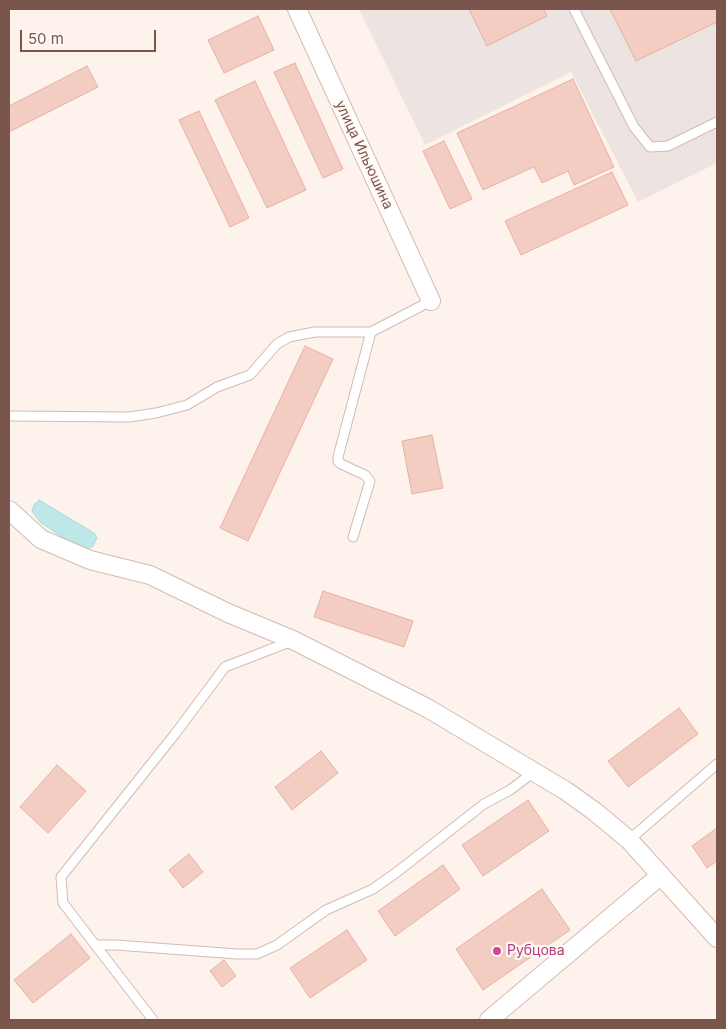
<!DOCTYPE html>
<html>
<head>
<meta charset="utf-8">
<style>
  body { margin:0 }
  #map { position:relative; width:726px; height:1029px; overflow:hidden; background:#fdf3ec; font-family:Inter,sans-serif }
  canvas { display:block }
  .frame { position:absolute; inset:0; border:10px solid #7a554c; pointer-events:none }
  .scale { position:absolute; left:20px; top:30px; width:136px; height:22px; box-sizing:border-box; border:2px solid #7a554c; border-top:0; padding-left:6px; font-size:15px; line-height:18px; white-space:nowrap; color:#7a554c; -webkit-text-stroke:4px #fff8f3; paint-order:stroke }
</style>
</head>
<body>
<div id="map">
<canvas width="726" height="1029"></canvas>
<div class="frame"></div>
<div class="scale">50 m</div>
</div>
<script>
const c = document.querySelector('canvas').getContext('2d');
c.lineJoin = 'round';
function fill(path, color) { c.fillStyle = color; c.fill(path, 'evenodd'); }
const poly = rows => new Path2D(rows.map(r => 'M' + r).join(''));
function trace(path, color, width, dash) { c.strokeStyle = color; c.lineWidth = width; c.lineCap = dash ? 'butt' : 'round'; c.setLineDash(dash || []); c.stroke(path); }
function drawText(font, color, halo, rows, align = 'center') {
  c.font = font + ' Inter,sans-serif'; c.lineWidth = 4.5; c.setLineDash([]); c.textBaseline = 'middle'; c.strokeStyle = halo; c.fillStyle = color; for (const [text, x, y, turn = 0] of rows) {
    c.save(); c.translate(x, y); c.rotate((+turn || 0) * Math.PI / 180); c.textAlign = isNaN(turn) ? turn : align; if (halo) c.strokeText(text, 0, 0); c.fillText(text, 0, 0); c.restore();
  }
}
fill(poly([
  [359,9,717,9,717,163,638,202,571,72,425,145]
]), '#ede4e1');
const water = poly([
  [39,500,94,533,97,538,93,546,84,550,79,548,40,522,32,511,34,505,39,500]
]);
fill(water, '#bee8e7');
trace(water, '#a4dbd9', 1);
const building = poly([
  [469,9,543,9,547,16,487,46,469,9],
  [610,9,717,9,717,22,636,61,610,9],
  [258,16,274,50,224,73,208,40,258,16],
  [295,63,343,169,323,178,274,72,295,63],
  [87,66,98,87,9,132,9,106,87,66],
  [573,79,614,167,574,185,568,171,542,183,534,167,483,190,457,133,573,79],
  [255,81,306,190,267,208,215,100,255,81],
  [199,111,249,218,230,227,179,120,199,111],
  [444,141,472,199,450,209,423,151,444,141],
  [612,172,628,205,521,255,505,221,612,172],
  [305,346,333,359,248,541,220,528,305,346],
  [432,435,443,488,412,494,402,441,432,435],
  [323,591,413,621,404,647,314,617,323,591],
  [679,708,698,734,628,787,608,761,679,708],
  [321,751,338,773,292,810,275,787,321,751],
  [57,765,86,791,48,833,20,807,57,765],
  [528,800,549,831,483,876,462,845,528,800],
  [717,828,717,861,707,868,692,846,717,828],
  [189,854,203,872,183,888,169,870,189,854],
  [443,865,460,889,395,936,378,911,443,865],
  [542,889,570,930,483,990,456,949,542,889],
  [347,930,367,960,310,998,290,968,347,930],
  [71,934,90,958,33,1003,14,980,71,934],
  [224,960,236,976,222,987,210,971,224,960]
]);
fill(building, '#f4cdc2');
trace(building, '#e7b0a2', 1);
const service = poly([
  [574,9,634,127,650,147,668,146,717,122],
  [9,416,129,417,156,413,187,405,217,387,250,375,277,344,289,337,315,332,371,332,431,301],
  [353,537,370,481,365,475,341,464,338,461,338,457,371,332],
  [629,840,717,764],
  [95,945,116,945,237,954,257,954,277,945,326,910,373,889,397,872,484,804,510,790,534,772],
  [153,1020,63,903,61,877,175,734,225,667,292,641]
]);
const minor = poly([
  [297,9,431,301],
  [9,510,41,539,90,560,150,575,228,613,293,640,429,709,566,791,594,811,629,840,717,938],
  [489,1020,661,875]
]);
trace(service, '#d3bbb2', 11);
trace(minor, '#d3bbb2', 20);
trace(service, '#fff', 9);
trace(minor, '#fff', 18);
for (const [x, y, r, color] of [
  [497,951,5,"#d1479c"]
]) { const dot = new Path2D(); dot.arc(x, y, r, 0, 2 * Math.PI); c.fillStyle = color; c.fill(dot); trace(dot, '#fff8f3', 2); }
drawText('14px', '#7a554c', '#fff8f3', [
  ["улица Ильюшина",364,155,65]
]);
drawText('14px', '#b23c85', '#fff8f3', [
  ["Рубцова",507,951]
], 'left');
</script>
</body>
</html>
